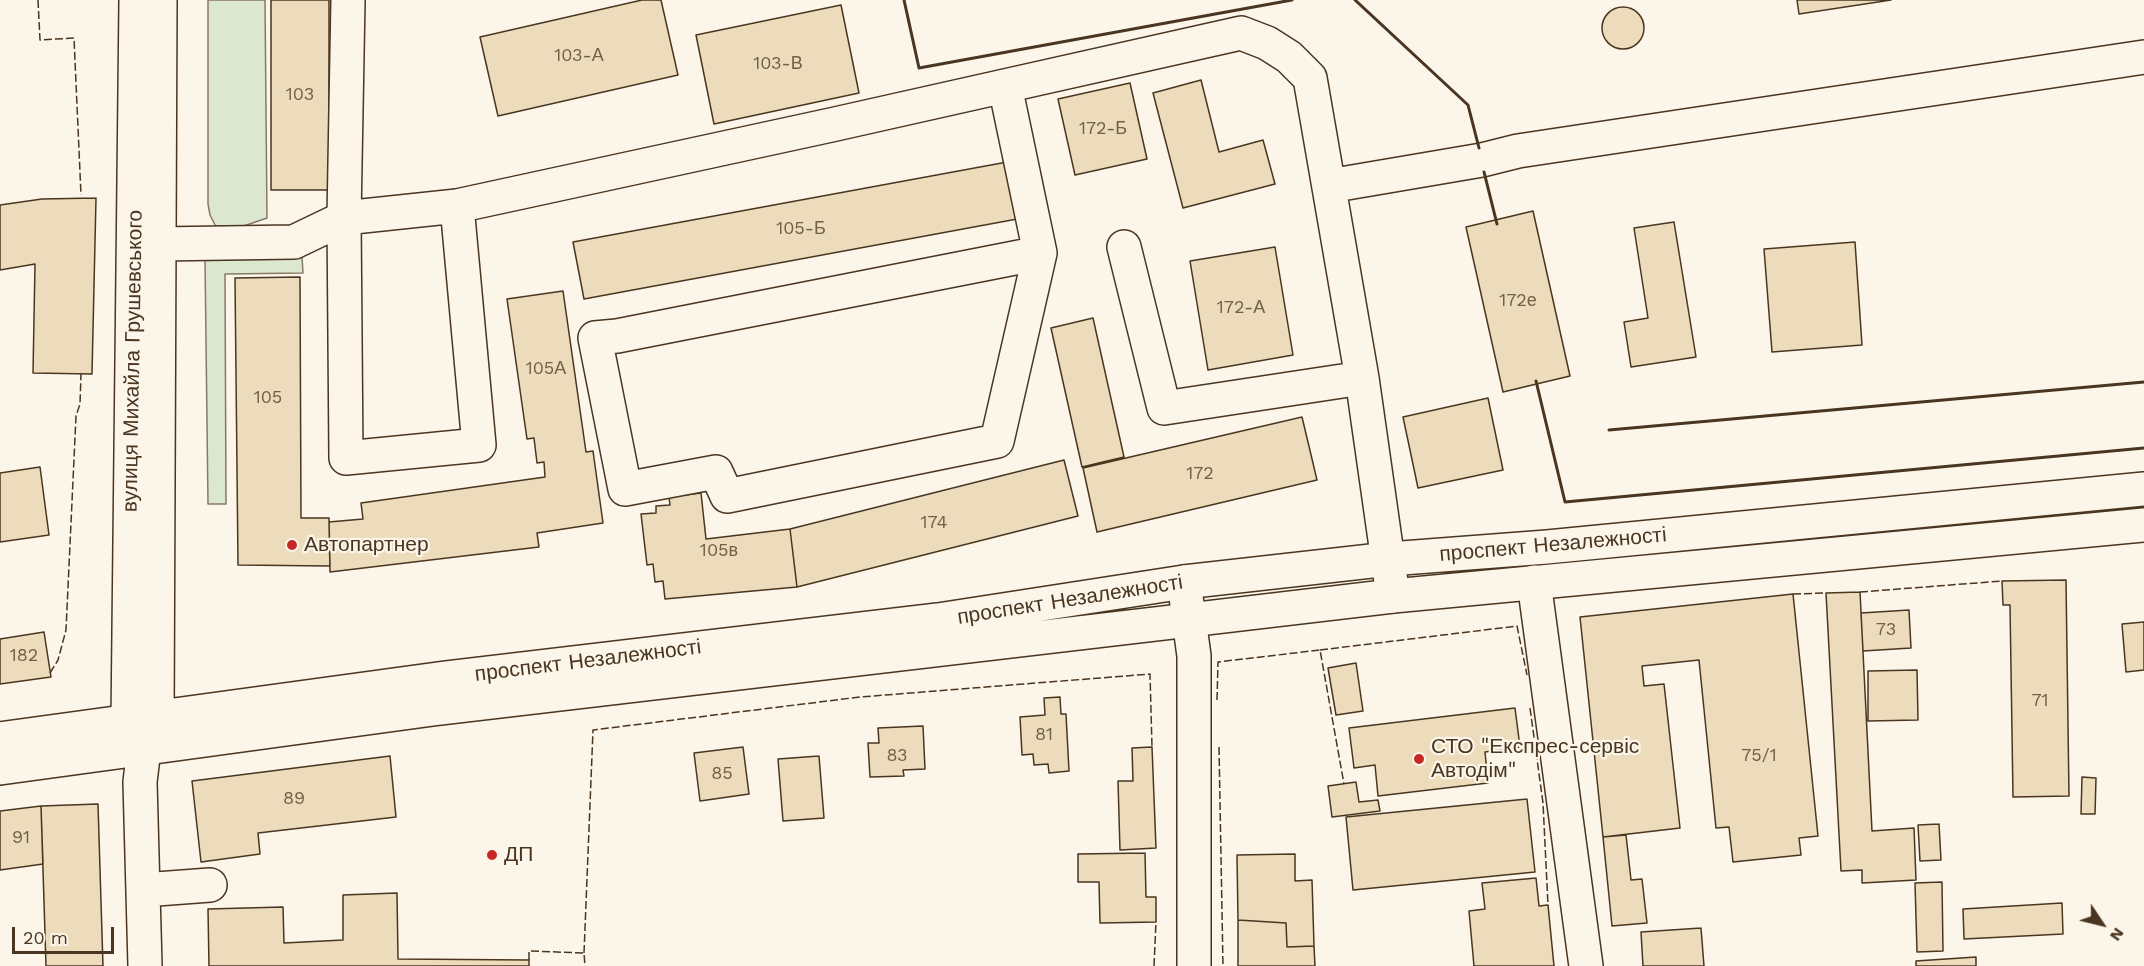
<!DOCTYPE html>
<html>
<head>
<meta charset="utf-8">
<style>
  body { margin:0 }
  #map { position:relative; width:2144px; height:966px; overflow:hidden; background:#fbf6e9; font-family:"Work Sans",sans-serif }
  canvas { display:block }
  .north { position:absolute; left:2072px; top:894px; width:60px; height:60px; -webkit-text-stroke:4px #fbf6e9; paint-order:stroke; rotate:125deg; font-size:16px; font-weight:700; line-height:24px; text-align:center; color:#4a3520 }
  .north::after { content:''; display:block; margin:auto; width:21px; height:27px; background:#4a3520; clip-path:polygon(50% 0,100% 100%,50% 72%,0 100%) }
  .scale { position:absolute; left:12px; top:927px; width:102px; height:27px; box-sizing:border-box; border:3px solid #4a3520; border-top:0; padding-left:8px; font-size:18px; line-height:21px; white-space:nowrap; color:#4a3520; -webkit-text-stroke:4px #fbf6e9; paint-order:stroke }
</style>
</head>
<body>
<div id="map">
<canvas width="2144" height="966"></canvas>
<div class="north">N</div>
<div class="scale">20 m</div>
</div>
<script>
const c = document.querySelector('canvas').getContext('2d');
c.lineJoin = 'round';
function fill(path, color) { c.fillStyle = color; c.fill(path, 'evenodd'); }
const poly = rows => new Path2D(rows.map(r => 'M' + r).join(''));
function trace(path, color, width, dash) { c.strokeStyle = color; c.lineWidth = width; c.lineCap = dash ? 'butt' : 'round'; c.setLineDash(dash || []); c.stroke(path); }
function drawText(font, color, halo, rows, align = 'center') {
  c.font = font + ' "Work Sans",sans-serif'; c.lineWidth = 4.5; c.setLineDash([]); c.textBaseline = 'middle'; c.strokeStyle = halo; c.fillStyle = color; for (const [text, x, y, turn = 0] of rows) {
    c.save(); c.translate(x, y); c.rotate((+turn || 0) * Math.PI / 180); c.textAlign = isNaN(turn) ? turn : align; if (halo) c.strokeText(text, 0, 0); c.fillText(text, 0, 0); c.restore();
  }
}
const green = poly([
  [208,0,265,0,267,218,232,230,222,230,215,225,210,215,208,204,208,0],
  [302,257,303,273,225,274,226,504,208,504,205,259,302,257]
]);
fill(green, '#dce7d0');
trace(green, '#887966', 1.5);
const building = poly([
  [271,0,329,0,329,190,271,190,271,0],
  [642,0,661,0,678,75,498,116,480,37,642,0],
  [1797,0,1891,0,1799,14,1797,0],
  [841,5,859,93,714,124,696,35,841,5],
  '1602 28a21 21 0 1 1 42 0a21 21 0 1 1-42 0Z',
  [1201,80,1219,152,1263,140,1275,184,1183,208,1153,93,1201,80],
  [1130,83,1147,159,1075,175,1058,99,1130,83],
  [1018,160,1028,217,584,299,573,242,1018,160],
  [96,198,92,374,33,373,35,264,0,270,0,205,42,199,96,198],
  [1533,211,1570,376,1503,392,1466,227,1533,211],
  [1674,222,1696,357,1631,367,1624,322,1648,318,1634,228,1674,222],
  [1855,242,1862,345,1772,352,1764,249,1855,242],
  [1275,247,1293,355,1208,370,1190,261,1275,247],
  [300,277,301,518,329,518,330,566,238,565,235,278,300,277],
  [563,291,586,452,593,451,603,523,537,533,539,547,330,572,329,522,363,519,361,503,545,477,544,462,537,463,534,438,527,439,507,299,563,291],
  [1093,318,1124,457,1082,467,1051,328,1093,318],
  [1488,398,1503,470,1418,488,1403,417,1488,398],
  [1302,417,1317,480,1097,532,1083,468,1302,417],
  [1064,460,1078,516,797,587,790,529,1064,460],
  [40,467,49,535,0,542,0,473,40,467],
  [701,493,706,539,790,529,797,587,665,599,663,581,655,582,653,564,647,565,641,514,656,513,656,506,670,505,669,497,701,493],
  [2066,580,2069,796,2013,797,2010,605,2003,605,2002,581,2066,580],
  [1860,592,1872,831,1914,828,1916,880,1862,883,1862,870,1841,871,1826,593,1860,592],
  [1793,594,1818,836,1799,838,1801,855,1733,862,1729,827,1716,828,1699,660,1642,666,1644,686,1664,684,1680,828,1603,837,1580,617,1793,594],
  [1909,610,1911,648,1863,651,1861,613,1909,610],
  [2144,622,2144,670,2126,672,2122,624,2144,622],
  [44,632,51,677,0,684,0,639,44,632],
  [1356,663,1363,711,1336,715,1328,668,1356,663],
  [1917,670,1918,720,1868,721,1868,671,1917,670],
  [1060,697,1061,714,1066,714,1069,771,1049,773,1048,764,1034,765,1033,754,1022,755,1020,717,1045,715,1044,698,1060,697],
  [1515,708,1520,747,1485,752,1488,783,1378,796,1375,765,1354,768,1349,728,1515,708],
  [923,726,925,769,903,770,904,776,870,777,868,743,879,743,878,728,923,726],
  [743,747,749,794,700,801,694,753,743,747],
  [1152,747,1156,848,1120,850,1118,781,1133,781,1132,748,1152,747],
  [390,756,396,817,258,833,260,854,201,862,192,781,390,756],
  [819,756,824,818,783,821,778,759,819,756],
  [2082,777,2096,778,2095,814,2081,814,2082,777],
  [1356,782,1359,802,1378,800,1380,811,1332,817,1328,786,1356,782],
  [1527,799,1535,872,1353,890,1346,817,1527,799],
  [98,804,103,966,46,966,41,806,98,804],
  [41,806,43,864,0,870,0,811,41,806],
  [1939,824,1941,860,1920,861,1918,825,1939,824],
  [1626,835,1631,880,1642,879,1647,923,1612,926,1603,837,1626,835],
  [1145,853,1146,897,1156,897,1156,922,1100,923,1099,882,1078,882,1078,854,1145,853],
  [1295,854,1295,881,1312,880,1314,946,1287,947,1286,923,1238,920,1237,855,1295,854],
  [1536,878,1539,906,1548,905,1554,966,1474,966,1469,911,1485,909,1482,883,1536,878],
  [1942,882,1943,951,1917,952,1915,883,1942,882],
  [397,893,398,959,529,960,529,966,209,966,208,909,283,907,284,943,343,940,343,895,397,893],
  [2062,903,2063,934,1964,939,1963,909,2062,903],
  [1238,920,1286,923,1287,947,1314,946,1315,966,1238,966,1238,920],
  [1701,928,1704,966,1643,966,1641,932,1701,928],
  [1976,957,1976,966,1916,966,1916,961,1976,957]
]);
fill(building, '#ecdcbc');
trace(building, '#4a3520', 1.5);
const minor = poly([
  [348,0,344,218,346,458,479,445,457,206],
  [1005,86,1040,253,997,441,727,496,716,472,625,489,595,338,617,336,1040,253],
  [1329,186,1482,160,1518,151,2144,57],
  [158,244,294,242,344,218,457,206,831,125,1241,33,1267,43,1289,57,1310,78,1362,378,1393,596],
  [1124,247,1164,408,1362,378],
  [1184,582,1194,656,1194,966],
  [1534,582,1586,966],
  [144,748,140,782,145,966],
  [143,890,210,885]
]);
const major = poly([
  [128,722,136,0],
  [148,737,157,718,160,0],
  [0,739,445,678,938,620,1184,582,1389,559,1547,547,2144,489],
  [0,768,433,709,1393,596,2144,525]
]);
trace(minor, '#4a3520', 36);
trace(major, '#4a3520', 36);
trace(minor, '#fbf6e9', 33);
trace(major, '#fbf6e9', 33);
trace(poly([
  [38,0,40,40,74,38,81,195],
  [1860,592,2002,581],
  [1793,594,1826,593],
  [1320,650,1517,626,1527,675],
  [50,673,58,660,66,630,76,416,80,404,81,374],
  [1217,700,1218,662,1320,650,1344,784],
  [1530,708,1543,803,1548,905],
  [1219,747,1223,966],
  [584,953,593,730,860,697,1150,674,1152,747],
  [529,960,529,951,584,953,585,966],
  [1154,966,1156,922]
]), '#4a3520', 1.5, [8, 3]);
trace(poly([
  [904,0,919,68,1292,0],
  [1355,0,1468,105,1479,148],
  [1484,172,1497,224],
  [1536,381,1565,502,2144,448],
  [1609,430,2144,382]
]), '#4a3520', 3);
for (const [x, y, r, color] of [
  [292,545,6,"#c62828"],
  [1419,759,6,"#c62828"],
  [492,855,6,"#c62828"]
]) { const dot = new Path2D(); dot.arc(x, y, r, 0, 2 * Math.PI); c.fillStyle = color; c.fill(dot); trace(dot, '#fbf6e9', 2); }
drawText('18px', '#725f47', null, [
  ["103-А",579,56],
  ["103-В",778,64],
  ["103",300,95],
  ["172-Б",1103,129],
  ["105-Б",801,229],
  ["172е",1518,301],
  ["172-А",1241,308],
  ["105А",546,369],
  ["105",268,398],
  ["172",1200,474],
  ["174",934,523],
  ["105в",719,551],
  ["73",1886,630],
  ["182",24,656],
  ["71",2040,701],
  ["81",1044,735],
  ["83",897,756],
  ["75/1",1759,756],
  ["85",722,774],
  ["89",294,799],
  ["91",21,838]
]);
drawText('21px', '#4a3520', '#fbf6e9', [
  ["вулиця Михайла Грушевського",133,361,-89],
  ["проспект Незалежності",1553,545,-5],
  ["проспект Незалежності",1070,600,-9],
  ["проспект Незалежності",588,661,-7]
]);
drawText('21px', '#4a3520', '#fbf6e9', [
  ["Автопартнер",304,545],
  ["СТО \"Експрес-сервіс",1431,747],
  ["Автодім\"",1431,771],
  ["ДП",504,855]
], 'left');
</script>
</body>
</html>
